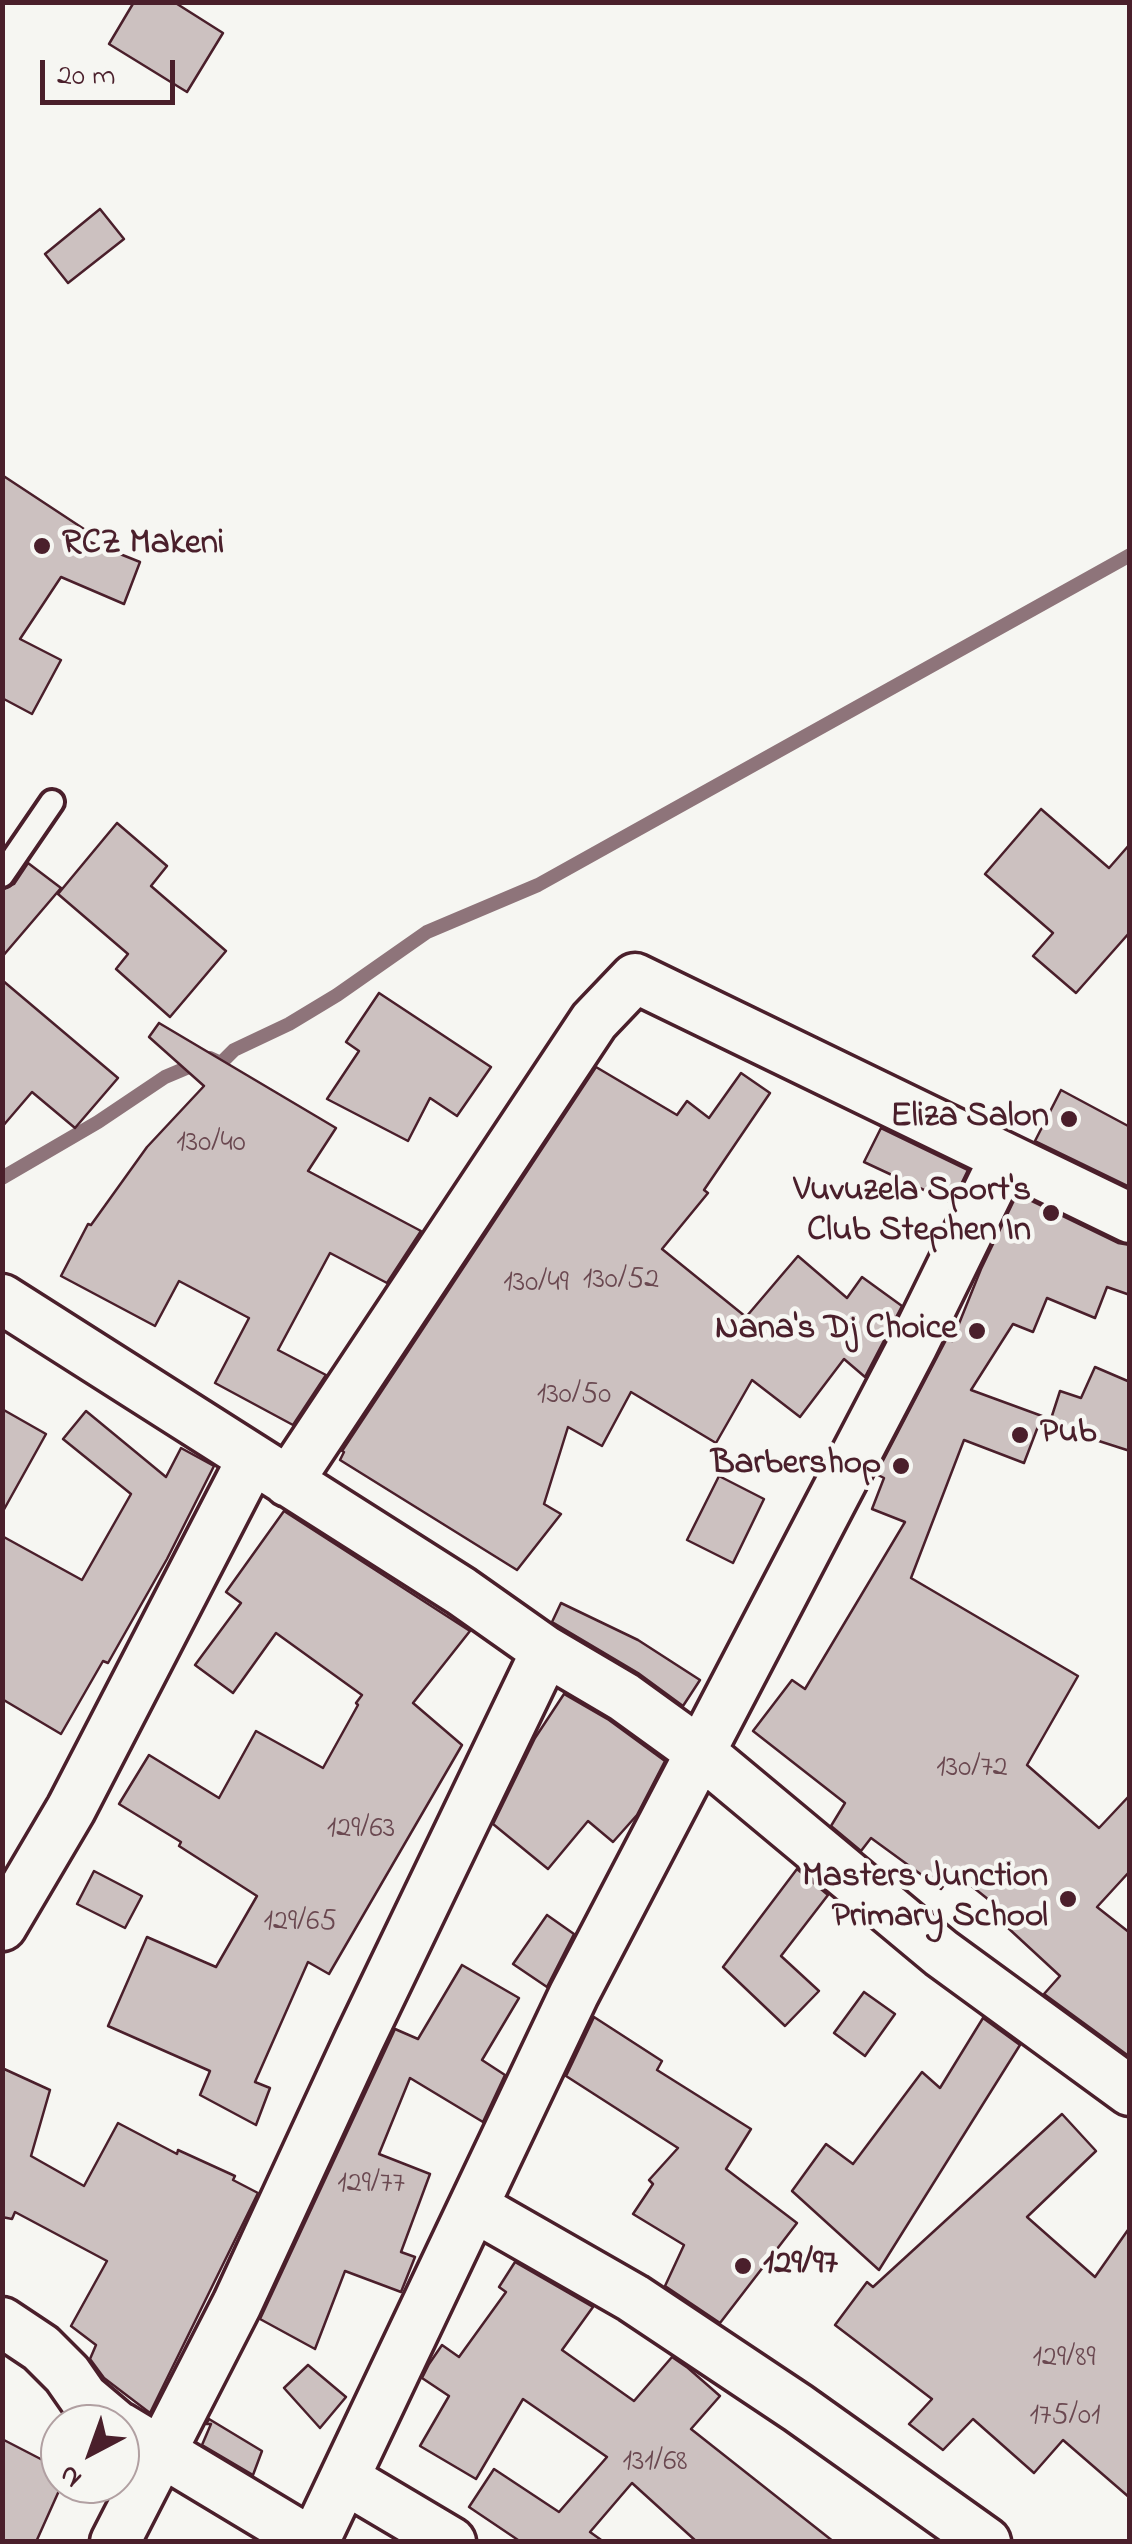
<!DOCTYPE html>
<html>
<head>
<meta charset="utf-8">
<style>
  body { margin:0 }
  #map { position:relative; width:1132px; height:2544px; overflow:hidden; background:#f6f6f2; font-family:"Indie Flower",sans-serif }
  canvas { display:block }
  .frame { position:absolute; inset:0; border:5px solid #4a1f2b; pointer-events:none }
  .north { position:absolute; left:40px; top:2404px; width:100px; height:100px; box-sizing:border-box; background:#f6f6f2; border:2px solid #b1a0a2; border-radius:50%; rotate:221deg; font-size:28px; font-weight:700; line-height:40px; text-align:center; color:#4a1f2b }
  .north::after { content:''; display:block; margin:auto; width:35px; height:45px; background:#4a1f2b; clip-path:polygon(50% 0,100% 100%,50% 72%,0 100%) }
  .scale { position:absolute; left:40px; top:60px; width:135px; height:45px; box-sizing:border-box; border:5px solid #4a1f2b; border-top:0; padding-left:12px; font-size:30px; line-height:35px; white-space:nowrap; color:#4a1f2b; -webkit-text-stroke:8px #f6f6f2; paint-order:stroke }
</style>
</head>
<body>
<div id="map">
<canvas width="1132" height="2544"></canvas>
<div class="frame"></div>
<div class="north">N</div>
<div class="scale">20 m</div>
</div>
<script>
const c = document.querySelector('canvas').getContext('2d');
c.lineJoin = 'round';
const poly = rows => new Path2D(rows.map(r => 'M' + r).join(''));
function trace(path, color, width, dash) { c.strokeStyle = color; c.lineWidth = width; c.lineCap = dash ? 'butt' : 'round'; c.setLineDash(dash || []); c.stroke(path); }
function fill(path, color) { c.fillStyle = color; c.fill(path, 'evenodd'); }
function drawText(font, color, halo, rows, align = 'center') {
  c.font = font + ' "Indie Flower",sans-serif'; c.lineWidth = 9; c.setLineDash([]); c.textBaseline = 'middle'; c.strokeStyle = halo; c.fillStyle = color; for (const [text, x, y, turn = 0] of rows) {
    c.save(); c.translate(x, y); c.rotate((+turn || 0) * Math.PI / 180); c.textAlign = isNaN(turn) ? turn : align; if (halo) c.strokeText(text, 0, 0); c.fillText(text, 0, 0); c.restore();
  }
}
trace(poly([
  [2,1178,98,1122,165,1077,210,1058,221,1063,234,1050,289,1024,337,995,427,932,538,885,1130,555]
]), '#8e747a', 14);
const building = poly([
  [134,2,174,2,223,33,187,92,109,44,134,2],
  [100,209,124,239,68,283,45,254,100,209],
  [2,475,90,533,85,540,140,562,124,604,61,577,20,639,61,660,32,714,2,698,2,475],
  [1041,809,1109,868,1130,844,1130,932,1076,993,1033,956,1053,933,985,874,1041,809],
  [117,823,167,866,151,886,226,951,170,1017,116,969,128,954,58,894,117,823],
  [28,863,61,888,2,957,2,890,14,884,28,863],
  [2,980,118,1078,75,1128,32,1092,2,1127,2,980],
  [379,993,491,1067,457,1116,430,1098,408,1141,327,1099,359,1051,346,1042,379,993],
  [159,1023,336,1128,308,1171,421,1231,387,1283,330,1253,278,1350,326,1375,293,1425,215,1383,249,1318,179,1281,155,1326,61,1276,88,1224,91,1225,147,1147,204,1086,149,1037,159,1023],
  [596,1067,677,1115,687,1101,709,1118,741,1073,770,1093,704,1190,708,1193,662,1249,746,1317,798,1256,847,1298,862,1277,902,1306,865,1377,844,1359,800,1417,752,1380,716,1443,631,1392,602,1446,568,1427,544,1504,561,1514,517,1570,340,1460,344,1452,342,1451,596,1067],
  [1061,1090,1130,1127,1130,1187,1035,1141,1061,1090],
  [881,1128,968,1170,952,1203,864,1162,881,1128],
  [1017,1194,1118,1243,1130,1245,1130,1295,1107,1287,1095,1318,1047,1298,1033,1332,1013,1324,971,1390,1042,1416,1024,1463,964,1440,911,1578,1078,1676,1027,1765,1099,1828,1130,1795,1130,1871,1097,1907,1130,1933,1130,2057,1044,1994,1060,1976,1007,1927,1014,1920,954,1872,941,1889,871,1838,861,1851,831,1826,845,1803,753,1731,792,1680,805,1689,905,1522,872,1509,884,1478,876,1474,947,1338,952,1341,981,1269,1017,1194],
  [1095,1367,1130,1382,1130,1451,1049,1425,1060,1391,1081,1398,1095,1367],
  [2,1409,46,1434,2,1513,2,1409],
  [86,1411,166,1477,181,1448,214,1466,167,1559,108,1663,103,1661,61,1734,2,1699,2,1536,82,1580,131,1494,63,1439,86,1411],
  [719,1476,764,1499,733,1563,687,1540,719,1476],
  [284,1511,470,1631,413,1703,462,1745,329,1974,308,1962,255,2082,270,2088,256,2125,200,2095,210,2071,108,2026,147,1937,216,1967,257,1896,179,1846,181,1842,119,1804,149,1755,219,1798,256,1731,323,1768,358,1705,356,1703,362,1695,276,1633,233,1693,195,1665,241,1603,226,1592,284,1511],
  [561,1603,638,1640,700,1680,683,1706,638,1673,552,1622,561,1603],
  [564,1694,609,1720,665,1761,637,1815,613,1842,588,1821,548,1869,493,1824,535,1738,564,1694],
  [797,1869,828,1895,781,1956,819,1991,785,2026,723,1967,797,1869],
  [94,1871,142,1896,125,1928,77,1904,94,1871],
  [547,1915,574,1934,547,1987,513,1964,547,1915],
  [462,1965,519,1998,482,2060,505,2075,483,2122,410,2078,379,2154,430,2174,401,2252,415,2257,401,2292,345,2271,315,2349,260,2319,395,2029,418,2039,462,1965],
  [864,1992,895,2014,865,2056,834,2033,864,1992],
  [594,2017,662,2061,657,2070,751,2129,726,2169,797,2223,720,2323,665,2286,684,2245,633,2214,653,2184,649,2180,678,2148,566,2076,594,2017],
  [983,2018,1020,2045,879,2270,792,2191,826,2144,853,2164,922,2072,940,2088,983,2018],
  [2,2068,50,2090,31,2156,84,2186,118,2123,177,2154,178,2150,235,2176,233,2180,258,2193,150,2413,104,2378,90,2359,96,2345,71,2326,107,2261,15,2212,12,2219,2,2217,2,2068],
  [1062,2114,1096,2151,1027,2217,1095,2277,1130,2227,1130,2498,1063,2440,1034,2473,973,2419,943,2450,909,2424,932,2399,835,2325,867,2282,873,2287,1062,2114],
  [515,2262,593,2307,562,2350,634,2401,672,2357,688,2368,720,2396,691,2429,834,2542,697,2542,632,2483,590,2532,604,2542,521,2542,469,2507,494,2469,559,2512,607,2457,523,2399,476,2479,420,2446,449,2396,422,2378,429,2364,442,2345,459,2357,506,2292,499,2287,515,2262],
  [308,2365,346,2397,320,2428,284,2388,308,2365],
  [209,2419,262,2451,253,2475,202,2445,211,2424,206,2424,209,2419],
  [2,2439,60,2469,62,2484,36,2542,2,2542,2,2439]
]);
fill(building, '#ccc1c0');
trace(building, '#4a1f2b', 2.5);
const lane = poly([
  [2,875,52,802]
]);
const street = poly([
  [2,1299,461,1591,546,1651,624,1697,700,1752,941,1953,1130,2091],
  [288,1482,594,1021,635,978,1130,1218],
  [2,1926,71,1809,252,1459],
  [474,2207,633,2298,798,2408,986,2542],
  [2,2322,41,2348,67,2374,83,2397,115,2424],
  [120,2427,311,2542],
  [345,2479,451,2542],
  [115,2542,237,2304,359,2040,546,1651],
  [314,2542,574,1994,912,1347,1004,1159]
]);
trace(lane, '#4a1f2b', 30);
trace(street, '#4a1f2b', 55);
trace(lane, '#f6f6f2', 22);
trace(street, '#f6f6f2', 48);
for (const [x, y, r, color] of [
  [42,546,10,"#4a1f2b"],
  [1069,1119,10,"#4a1f2b"],
  [1051,1213,10,"#4a1f2b"],
  [977,1331,10,"#4a1f2b"],
  [1020,1435,10,"#4a1f2b"],
  [901,1466,10,"#4a1f2b"],
  [1068,1899,10,"#4a1f2b"],
  [743,2266,10,"#4a1f2b"]
]) { const dot = new Path2D(); dot.arc(x, y, r, 0, 2 * Math.PI); c.fillStyle = color; c.fill(dot); trace(dot, '#f6f6f2', 4); }
drawText('30px', '#6a4850', null, [
  ["130/40",211,1145],
  ["130/52",621,1282],
  ["130/49",536,1285],
  ["130/50",574,1397],
  ["130/72",972,1770],
  ["129/63",361,1831],
  ["129/65",300,1924],
  ["129/77",371,2186],
  ["129/89",1064,2360],
  ["175/01",1065,2418],
  ["131/68",655,2464]
]);
drawText('bold 35px', '#4a1f2b', '#f6f6f2', [
  ["RCZ Makeni",62,546,"left"],
  ["Eliza Salon",1049,1119],
  ["Vuvuzela Sport's",1031,1193],
  ["Club Stephen In",1031,1233],
  ["Nana's Dj Choice",957,1331],
  ["Pub",1040,1435,"left"],
  ["Barbershop",881,1466],
  ["Masters Junction",1048,1879],
  ["Primary School",1048,1919],
  ["129/97",763,2266,"left"]
], 'right');
</script>
</body>
</html>
